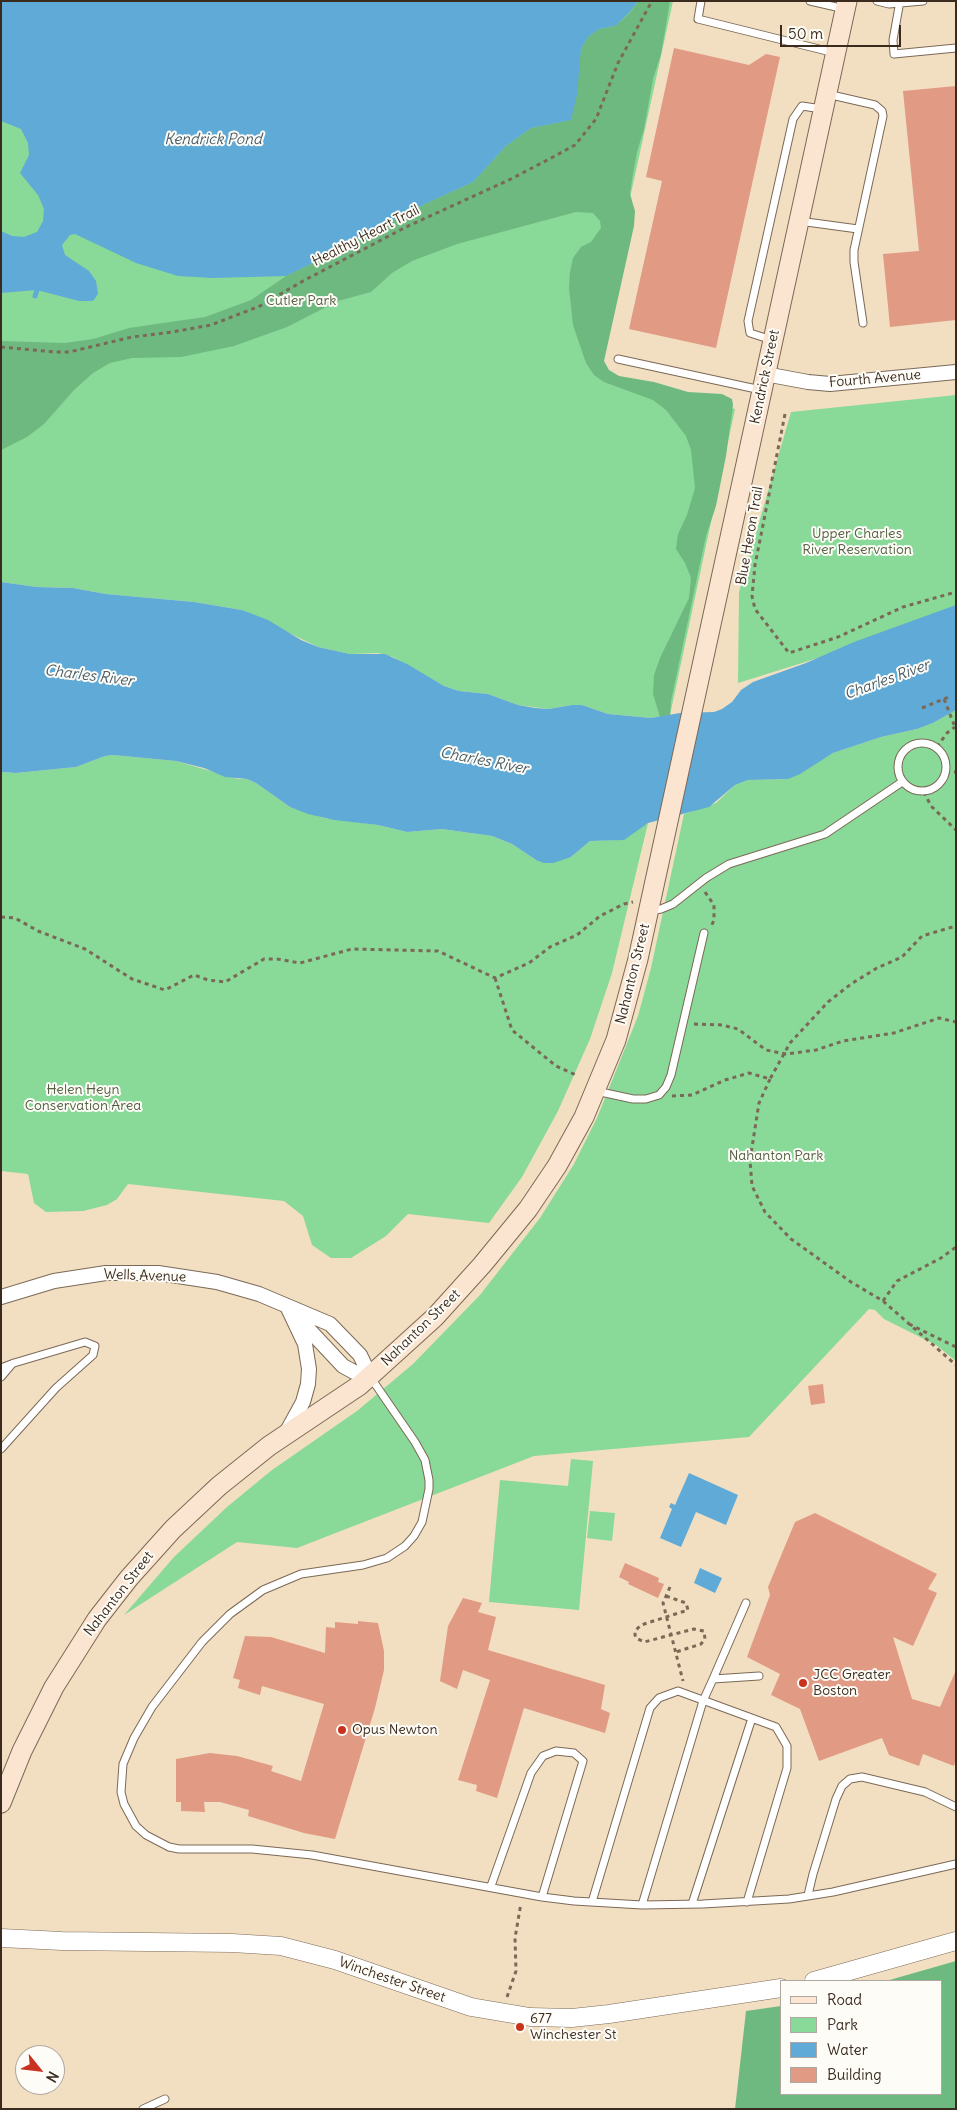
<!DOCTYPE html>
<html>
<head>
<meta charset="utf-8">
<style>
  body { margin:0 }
  #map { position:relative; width:957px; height:2110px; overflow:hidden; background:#f2dfc1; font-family:Delius,sans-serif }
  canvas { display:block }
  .frame { position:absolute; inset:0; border:2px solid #3b2a1e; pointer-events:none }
  .legend { position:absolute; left:780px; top:1980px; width:162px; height:115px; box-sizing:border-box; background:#fdfcf7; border:1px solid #afa8a0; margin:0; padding:6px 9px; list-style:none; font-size:15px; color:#3b2a1e }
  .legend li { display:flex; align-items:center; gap:10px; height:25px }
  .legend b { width:25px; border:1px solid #afa8a0 }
  .north { position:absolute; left:15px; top:2045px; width:50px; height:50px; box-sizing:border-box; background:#fdfcf7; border:1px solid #afa8a0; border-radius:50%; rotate:119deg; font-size:14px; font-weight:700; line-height:20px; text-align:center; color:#3b2a1e }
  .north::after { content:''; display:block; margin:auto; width:18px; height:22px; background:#c8321e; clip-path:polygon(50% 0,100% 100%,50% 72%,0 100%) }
  .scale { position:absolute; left:780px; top:25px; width:121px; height:22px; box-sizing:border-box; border:2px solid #3b2a1e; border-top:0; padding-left:6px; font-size:15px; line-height:18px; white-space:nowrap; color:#3b2a1e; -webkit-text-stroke:4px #fdfcf7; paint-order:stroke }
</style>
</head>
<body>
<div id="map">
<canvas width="957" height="2110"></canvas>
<div class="frame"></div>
<ul class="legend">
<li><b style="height:6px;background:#fce5d0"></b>Road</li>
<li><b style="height:14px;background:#89d998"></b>Park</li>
<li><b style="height:14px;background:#5faad7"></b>Water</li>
<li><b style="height:14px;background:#e19a83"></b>Building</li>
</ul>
<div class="north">N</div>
<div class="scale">50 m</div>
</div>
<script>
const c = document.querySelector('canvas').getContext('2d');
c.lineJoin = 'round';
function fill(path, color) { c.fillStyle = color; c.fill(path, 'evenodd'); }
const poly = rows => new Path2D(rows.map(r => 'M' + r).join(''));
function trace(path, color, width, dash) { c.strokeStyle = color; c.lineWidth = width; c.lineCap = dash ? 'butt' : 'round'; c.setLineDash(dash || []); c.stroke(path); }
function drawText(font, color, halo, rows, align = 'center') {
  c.font = font + ' Delius,sans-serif'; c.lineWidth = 4; c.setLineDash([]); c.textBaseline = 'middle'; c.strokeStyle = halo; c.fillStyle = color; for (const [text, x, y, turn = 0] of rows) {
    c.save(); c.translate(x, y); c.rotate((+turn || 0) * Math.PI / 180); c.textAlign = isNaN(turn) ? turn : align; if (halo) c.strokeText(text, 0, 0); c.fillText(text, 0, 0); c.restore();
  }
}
fill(poly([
  [1,1,673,1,592,372,600,379,735,409,670,715,651,718,608,714,582,705,571,705,548,709,518,705,488,694,459,691,444,686,393,657,378,653,350,654,318,647,242,610,194,602,106,594,73,588,37,587,1,582],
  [956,395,956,615,738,683,739,592,791,412],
  [956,710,956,1361,936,1345,884,1319,875,1310,869,1309,749,1437,534,1456,297,1548,237,1542,124,1615,174,1557,227,1507,272,1470,357,1411,413,1364,480,1295,540,1218,574,1164,597,1118,638,1016,651,968,684,814,716,803,735,785,748,780,788,779,833,753,881,737,917,729,933,723],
  [113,755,176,761,238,779,247,779,256,783,290,807,324,818,378,825,407,832,442,829,492,836,512,844,536,860,571,857,590,841,617,840,648,823,612,973,590,1039,558,1111,522,1177,489,1223,408,1214,386,1236,351,1258,331,1258,312,1245,303,1216,284,1201,128,1184,117,1199,107,1205,83,1211,46,1212,34,1203,28,1174,1,1171,1,772,16,773,76,767,105,756],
  [571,1459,593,1461,579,1610,489,1602,500,1480,568,1486],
  [590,1511,615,1513,612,1541,587,1538]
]), '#89d998');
fill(poly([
  [638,1,670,1,661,54,653,79,644,129,637,152,632,180,630,194,635,211,634,226,604,361,609,370,619,376,654,382,688,392,722,394,732,399,733,405,726,456,716,506,706,536,698,573,671,701,670,715,660,717,653,694,654,675,660,658,689,598,691,578,685,563,676,549,678,534,687,515,695,488,691,450,686,436,666,410,653,400,604,382,594,375,586,363,573,325,569,288,570,272,573,258,581,247,591,242,601,228,600,221,593,213,576,212,457,244,412,261,392,273,371,292,338,301,287,327,234,346,181,357,132,358,110,363,93,373,74,390,44,424,27,437,1,450,1,341,65,343,93,339,129,328,205,317,251,300,286,276,327,256,403,214,473,182,506,146,531,128,571,120,581,49,588,37,599,29,615,26,629,14],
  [956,1961,956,2109,735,2109,746,2011,781,2006,781,2094,941,2094,941,1981,886,1981]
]), '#6eb980');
fill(poly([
  [1,1,638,1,629,13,615,26,599,29,588,37,581,49,577,95,571,120,531,128,506,146,473,182,403,214,327,256,286,276,213,278,178,276,136,263,75,234,70,235,62,245,65,255,89,271,96,281,98,294,93,301,79,301,37,290,1,293,1,231,12,236,24,237,37,232,43,221,44,209,38,195,20,173,29,155,28,143,21,129,1,121],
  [1,582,37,587,73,588,106,594,194,602,242,610,268,620,301,640,318,647,350,654,385,654,407,664,444,686,459,691,488,694,518,705,535,708,548,709,572,705,582,705,608,714,651,718,680,713,714,712,722,709,732,702,741,690,753,682,806,663,854,642,956,605,956,710,933,723,917,729,881,737,833,753,800,774,788,779,748,780,735,785,709,807,648,823,624,840,590,841,571,857,553,863,544,863,536,860,512,844,492,836,442,829,407,832,378,825,334,820,308,814,290,807,256,783,247,779,225,777,204,768,176,761,113,755,105,756,76,767,16,773,1,772],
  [689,1473,738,1495,726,1525,696,1512,681,1547,660,1538,672,1509,669,1507,671,1503,675,1505],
  [700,1568,722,1578,715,1593,694,1583]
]), '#5faad7');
trace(poly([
  [35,296,37,290]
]), '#5faad7', 5);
fill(poly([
  [674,48,749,65,766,54,780,57,716,348,629,329,662,181,646,177],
  [956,86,956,320,890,327,883,254,919,251,903,91],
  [823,1384,825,1403,811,1405,808,1386],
  [815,1513,937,1574,928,1589,937,1593,913,1646,893,1637,912,1699,940,1707,956,1670,956,1759,954,1766,923,1754,919,1766,889,1755,882,1738,819,1761,800,1709,771,1695,780,1674,747,1657,770,1595,768,1587,795,1522],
  [625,1563,659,1578,658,1582,664,1584,658,1598,628,1584,629,1582,619,1577],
  [463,1598,482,1603,478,1612,496,1617,488,1650,605,1685,601,1709,610,1713,605,1733,524,1708,497,1798,476,1791,477,1785,458,1780,490,1680,463,1670,457,1689,440,1681,448,1626],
  [358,1621,378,1623,384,1651,384,1670,375,1708,335,1839,304,1833,248,1816,249,1810,220,1802,204,1802,205,1812,181,1811,181,1802,176,1802,176,1759,210,1753,237,1756,273,1766,271,1771,301,1781,324,1704,262,1686,260,1695,238,1688,240,1680,233,1678,245,1636,271,1637,325,1653,326,1627,335,1628,335,1622,358,1624]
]), '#e19a83');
const service = poly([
  [701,1,698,19,835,53],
  [810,1,845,9],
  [877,1,889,4,923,1],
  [900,1,893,40,894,54,956,48],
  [827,94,875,105,882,111,883,116,854,250,854,262,863,323],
  [799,221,858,229],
  [772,340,750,333,748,321,793,119,802,106,822,109],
  [618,359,761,390],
  '898 767a24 24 0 1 1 48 0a24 24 0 1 1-48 0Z',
  [650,911,661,909,673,904,706,878,729,864,825,834,902,782],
  [596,1091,633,1099,646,1099,659,1095,666,1087,671,1075,704,933],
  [1,1368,14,1363,85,1342,95,1346,93,1355,56,1388,1,1449],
  [1,1377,12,1364],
  [371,1378,415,1442,425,1460,429,1480,429,1489,422,1522,414,1536,405,1546,387,1558,363,1565,301,1574,263,1590,230,1614,202,1642,152,1707,134,1738,123,1764,121,1792,124,1804,136,1826,146,1835,169,1847,179,1849,252,1849,312,1855,542,1897,574,1901,642,1905,703,1904,789,1899,833,1892,956,1864],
  [713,1679,746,1603],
  [491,1886,531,1773,543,1756,556,1751,574,1753,583,1761,542,1897],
  [808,1895,813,1874,836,1799,842,1786,850,1779,862,1777,925,1792,956,1807],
  [592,1902,650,1708,659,1698,678,1691,776,1727,787,1746,787,1768,747,1902],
  [692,1904,752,1718],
  [642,1905,703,1701,713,1679,759,1676],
  [143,2109,165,2099]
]);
const minor = poly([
  [765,374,808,382,830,384,956,372],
  [1,1297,54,1281,106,1273,158,1273,217,1282,259,1294,330,1324,360,1355,370,1376],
  [299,1319,343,1366,356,1373,370,1376],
  [286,1433,303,1402,308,1384,309,1369,305,1344,287,1306]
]);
const tertiary = poly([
  [1,1938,62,1941,232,1943,281,1946,335,1960,471,2007,530,2017,572,2018,609,2014,781,1988],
  [814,1981,956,1941]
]);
const secondary = poly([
  [1,1803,22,1751,54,1687,97,1619,129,1578,173,1529,219,1486,269,1446,360,1385,435,1317,482,1265,528,1209,557,1166,584,1117,616,1040,638,959,847,1]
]);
trace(service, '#7b6957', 9);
trace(minor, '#7b6957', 16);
trace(tertiary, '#7b6957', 19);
trace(secondary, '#7b6957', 21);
trace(poly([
  [1,347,55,352,69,352,132,337,172,332,211,325,260,306,303,281,406,227,511,179,553,157,575,145,596,119,618,63,652,1],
  [785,414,755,565,752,596,755,609,789,653,838,637,903,607,956,592],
  [944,699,955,727],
  [922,708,949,697],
  [937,747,947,733,955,727],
  [946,772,956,772],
  [924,792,931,806,956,830],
  [705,892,714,905,714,920,711,927],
  [1,917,15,918,38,931,85,949,132,979,165,990,194,975,208,980,225,982,264,959,277,959,300,963,352,949,438,951,495,978,529,963,550,947,577,935,600,916,624,904,633,902],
  [495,978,512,1030,556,1066,576,1075],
  [694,1024,722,1025,738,1029,766,1050,786,1054,816,1050,843,1041,894,1033,939,1018,956,1022],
  [770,1079,759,1103,750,1160,752,1186,765,1212,791,1239,851,1282,883,1301,956,1365],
  [672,1096,692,1095,725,1080,749,1073,770,1079,790,1043,828,1002,851,984,877,968,902,957,922,936,956,926],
  [883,1301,897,1281,941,1258,956,1247],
  [909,1324,956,1347],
  [670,1587,663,1603,683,1681],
  [666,1596,686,1603,688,1610,641,1625,635,1631,635,1635,636,1638,644,1642,694,1629,704,1631,705,1639,701,1644,676,1652],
  [507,1997,516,1971,515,1938,521,1903]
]), '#7b6957', 3, [4, 4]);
trace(service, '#fff', 7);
trace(minor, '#fff', 14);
trace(tertiary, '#fff', 18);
trace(secondary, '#fce5d0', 19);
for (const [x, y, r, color] of [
  [803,1683,5,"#c8321e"],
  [342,1730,5,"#c8321e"],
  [520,2027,5,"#c8321e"]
]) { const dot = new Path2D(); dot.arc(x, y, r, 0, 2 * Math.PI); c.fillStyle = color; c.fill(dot); trace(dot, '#fdfcf7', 2); }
drawText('14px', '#3b2a1e', '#fdfcf7', [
  ["Healthy Heart Trail",366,236,-27],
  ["Kendrick Street",765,377,-78],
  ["Fourth Avenue",875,379,-5],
  ["Blue Heron Trail",750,536,-80],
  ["Nahanton Street",633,974,-76],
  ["Wells Avenue",145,1276,2],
  ["Nahanton Street",421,1328,-44],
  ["Nahanton Street",119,1594,-52],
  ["Winchester Street",392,1980,19]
]);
drawText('14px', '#525f43', '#fdfcf7', [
  ["Cutler Park",301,301],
  ["Upper Charles",857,534],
  ["River Reservation",857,550],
  ["Helen Heyn",83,1090],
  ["Conservation Area",83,1106],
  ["Nahanton Park",776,1156]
]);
drawText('14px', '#3b2a1e', '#fdfcf7', [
  ["JCC Greater",813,1675],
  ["Boston",813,1691],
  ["Opus Newton",352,1730],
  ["677",530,2019],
  ["Winchester St",530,2035]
], 'left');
drawText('italic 15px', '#495d68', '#fdfcf7', [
  ["Kendrick Pond",213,140],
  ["Charles River",89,676,7],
  ["Charles River",887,680,-20],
  ["Charles River",484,761,11]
]);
</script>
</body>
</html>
